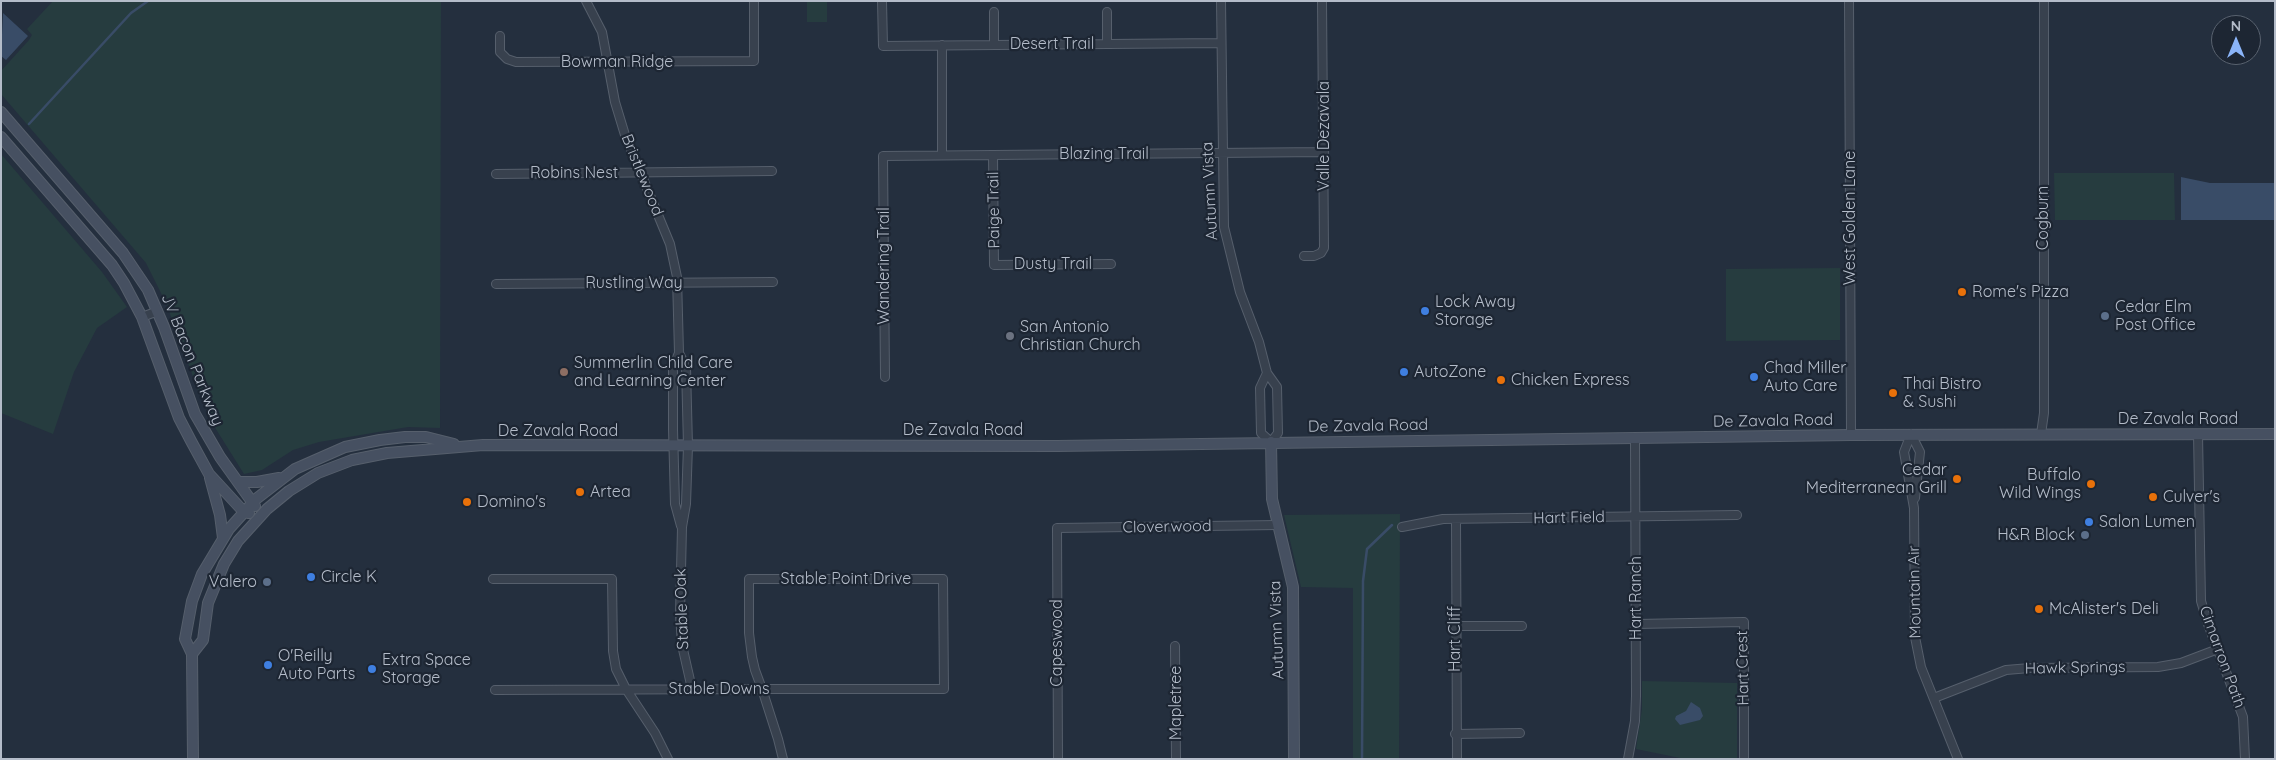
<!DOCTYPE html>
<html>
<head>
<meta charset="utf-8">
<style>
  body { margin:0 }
  #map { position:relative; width:2276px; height:760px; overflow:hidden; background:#242f3e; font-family:Quicksand,sans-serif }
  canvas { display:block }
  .frame { position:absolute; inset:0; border:2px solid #b4bcc9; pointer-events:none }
  .north { position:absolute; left:2211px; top:15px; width:50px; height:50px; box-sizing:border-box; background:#1d2633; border:1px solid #59626f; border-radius:50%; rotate:0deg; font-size:14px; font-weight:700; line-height:20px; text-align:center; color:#b4bcc9 }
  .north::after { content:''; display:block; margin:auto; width:18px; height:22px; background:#8ab4f8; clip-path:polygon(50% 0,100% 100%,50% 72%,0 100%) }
</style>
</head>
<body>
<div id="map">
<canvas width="2276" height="760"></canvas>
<div class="frame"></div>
<div class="north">N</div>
</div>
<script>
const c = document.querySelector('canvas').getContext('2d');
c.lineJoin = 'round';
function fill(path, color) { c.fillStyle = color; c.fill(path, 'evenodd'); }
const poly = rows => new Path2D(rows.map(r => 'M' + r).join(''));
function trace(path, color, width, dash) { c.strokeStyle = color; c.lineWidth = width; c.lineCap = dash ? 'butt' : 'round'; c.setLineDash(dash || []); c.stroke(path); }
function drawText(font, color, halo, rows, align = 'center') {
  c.font = font + ' Quicksand,sans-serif'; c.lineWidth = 4.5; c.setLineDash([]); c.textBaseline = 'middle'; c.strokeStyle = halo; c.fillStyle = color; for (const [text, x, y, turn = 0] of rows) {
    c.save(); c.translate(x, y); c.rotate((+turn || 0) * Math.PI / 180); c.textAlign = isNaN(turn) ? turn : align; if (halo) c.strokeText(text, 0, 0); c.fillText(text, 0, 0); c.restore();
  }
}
fill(poly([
  [53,1,441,1,440,428,408,427,319,442,293,450,262,470,244,474,214,426,199,393,166,303,146,263,1,94,1,71,29,40,32,35,27,29],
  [807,1,827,1,827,22,807,22],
  [1,154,102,272,127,307,97,328,74,372,53,434,1,413],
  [2054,173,2174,173,2175,220,2055,220],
  [1840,268,1840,340,1726,341,1726,269],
  [1400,514,1399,759,1353,759,1353,588,1301,587,1284,515],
  [1642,681,1737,683,1737,759,1685,759,1636,749,1642,709]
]), '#263c3f');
fill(poly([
  [3,13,28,36,6,60,1,56],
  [2181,177,2210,183,2275,183,2275,220,2181,220],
  [1691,702,1700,708,1703,716,1700,720,1680,725,1675,719,1676,716,1686,711]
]), '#394c67');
trace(poly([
  [29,124,131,13,148,1],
  [1362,759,1363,581,1367,549,1392,525]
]), '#394c67', 2.5);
const street = poly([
  [586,1,602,32,615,102,625,135,670,244,677,277,679,353,686,367,688,446,686,504,682,527,680,614,682,645,692,689],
  [882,1,883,46,1221,43],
  [1221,1,1224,227,1240,292,1259,342,1267,373,1277,387,1278,433,1271,442,1261,433,1260,388,1267,373],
  [1849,1,1851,435],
  [994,12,994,45],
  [1107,12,1107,44],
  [500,36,500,52,507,59,516,62,754,61,754,1],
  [942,45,942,155],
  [993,155,994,265,1111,264],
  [496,174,772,171],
  [1304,256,1314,256,1321,253,1324,248,1322,1],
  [496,284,773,282],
  [142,317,158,311],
  [679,353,673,367,673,429,675,504,681,526],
  [885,377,883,156,1324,152],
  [1911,434,1904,452,1914,508,1915,637,1921,667,1958,759],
  [1911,434,1920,452,1915,498],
  [2041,434,2044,413,2044,1],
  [2198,434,2201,601,2208,624,2243,717,2245,759],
  [1456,519,1457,759],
  [1402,527,1443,519,1737,515],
  [493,579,612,579,613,651,616,669,626,689,655,733,668,759],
  [1636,624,1744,622,1744,759],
  [1455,626,1522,626],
  [1175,646,1176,759],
  [495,690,762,689,944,689,943,579,749,579,749,633,752,657,755,670,762,689,778,739,783,759],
  [1934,698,2006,670,2030,668,2158,667,2181,663,2218,649],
  [1455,734,1520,733],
  [1058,759,1057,528,1278,525],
  [1628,759,1635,721,1636,696,1635,437]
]);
const secondary = poly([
  [1,112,123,253,148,290,164,327,195,414,220,457,255,506],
  [1,137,112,265,124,283,142,317,179,418,191,441,209,474,244,512,249,513],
  [1271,442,1272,499,1293,587,1294,759],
  [210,478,220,515,223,538],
  [238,482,257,482,279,478],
  [192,654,203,640,208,603,224,564,238,541,267,509,289,491,318,473,352,460,387,453,483,445,1057,446,1851,435,2275,434],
  [193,759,192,654,185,639,192,601,202,574,229,529,256,499,295,469,345,447,380,440,405,437,426,437,454,444]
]);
trace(street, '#565f6c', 10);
trace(secondary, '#565f6c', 12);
trace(street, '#38414e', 8);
trace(secondary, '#465061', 10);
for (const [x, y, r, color] of [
  [1962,292,5,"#e8710a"],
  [1425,311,5,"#3f7fe0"],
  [2105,316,5,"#5c6f8a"],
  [1010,336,5,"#6b7280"],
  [564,372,5,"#8d6e63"],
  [1404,372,5,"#3f7fe0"],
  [1754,377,5,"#3f7fe0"],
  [1501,380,5,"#e8710a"],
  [1893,393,5,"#e8710a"],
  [1957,479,5,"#e8710a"],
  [2091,484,5,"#e8710a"],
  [580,492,5,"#e8710a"],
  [2153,497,5,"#e8710a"],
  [467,502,5,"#e8710a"],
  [2089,522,5,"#3f7fe0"],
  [2085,535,5,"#5c6f8a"],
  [311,577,5,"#3f7fe0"],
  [267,582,5,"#5c6f8a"],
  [2039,609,5,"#e8710a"],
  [268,665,5,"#3f7fe0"],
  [372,669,5,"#3f7fe0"]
]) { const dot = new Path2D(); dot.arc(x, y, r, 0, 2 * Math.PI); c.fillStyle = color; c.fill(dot); trace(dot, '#1d2633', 2); }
drawText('16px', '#b4bcc9', '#1d2633', [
  ["Desert Trail",1052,44],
  ["Bowman Ridge",617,62],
  ["Valle Dezavala",1324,136,-90],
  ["Blazing Trail",1104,154],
  ["Robins Nest",574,173],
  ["Bristlewood",642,175,68],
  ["Autumn Vista",1210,191,-93],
  ["Paige Trail",994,210,-91],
  ["West Golden Lane",1850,218,-90],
  ["Cogburn",2043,218,-90],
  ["Dusty Trail",1053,264],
  ["Wandering Trail",884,266,-90],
  ["Rustling Way",634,283],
  ["JV Bacon Parkway",192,360,68],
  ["De Zavala Road",2178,419],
  ["De Zavala Road",1773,421,-1],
  ["De Zavala Road",1368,426,-1],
  ["De Zavala Road",963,430],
  ["De Zavala Road",558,431],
  ["Hart Field",1569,518,-1],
  ["Cloverwood",1167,527,-1],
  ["Stable Point Drive",846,579],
  ["Mountain Air",1915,592,-91],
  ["Hart Ranch",1636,598,-90],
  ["Stable Oak",682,609,-92],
  ["Autumn Vista",1277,630,-92],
  ["Hart Cliff",1455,639,-90],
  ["Capeswood",1057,643,-90],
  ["Cimarron Path",2222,657,70],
  ["Hart Crest",1743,668,-91],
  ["Hawk Springs",2075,668,-1],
  ["Stable Downs",719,689],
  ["Mapletree",1176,703,-90]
]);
drawText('16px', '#b4bcc9', '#1d2633', [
  ["Rome's Pizza",1972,292],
  ["Lock Away",1435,302],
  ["Storage",1435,320],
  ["Cedar Elm",2115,307],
  ["Post Office",2115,325],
  ["San Antonio",1020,327],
  ["Christian Church",1020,345],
  ["Summerlin Child Care",574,363],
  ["and Learning Center",574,381],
  ["Chad Miller",1764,368],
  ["Auto Care",1764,386],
  ["AutoZone",1414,372],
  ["Chicken Express",1511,380],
  ["Thai Bistro",1903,384],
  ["& Sushi",1903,402],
  ["Cedar",1947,470,"right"],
  ["Mediterranean Grill",1947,488,"right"],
  ["Buffalo",2081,475,"right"],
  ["Wild Wings",2081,493,"right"],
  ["Artea",590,492],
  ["Culver's",2163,497],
  ["Domino's",477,502],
  ["Salon Lumen",2099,522],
  ["H&R Block",2075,535,"right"],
  ["Circle K",321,577],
  ["Valero",257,582,"right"],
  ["McAlister's Deli",2049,609],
  ["O'Reilly",278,656],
  ["Auto Parts",278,674],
  ["Extra Space",382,660],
  ["Storage",382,678]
], 'left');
</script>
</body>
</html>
